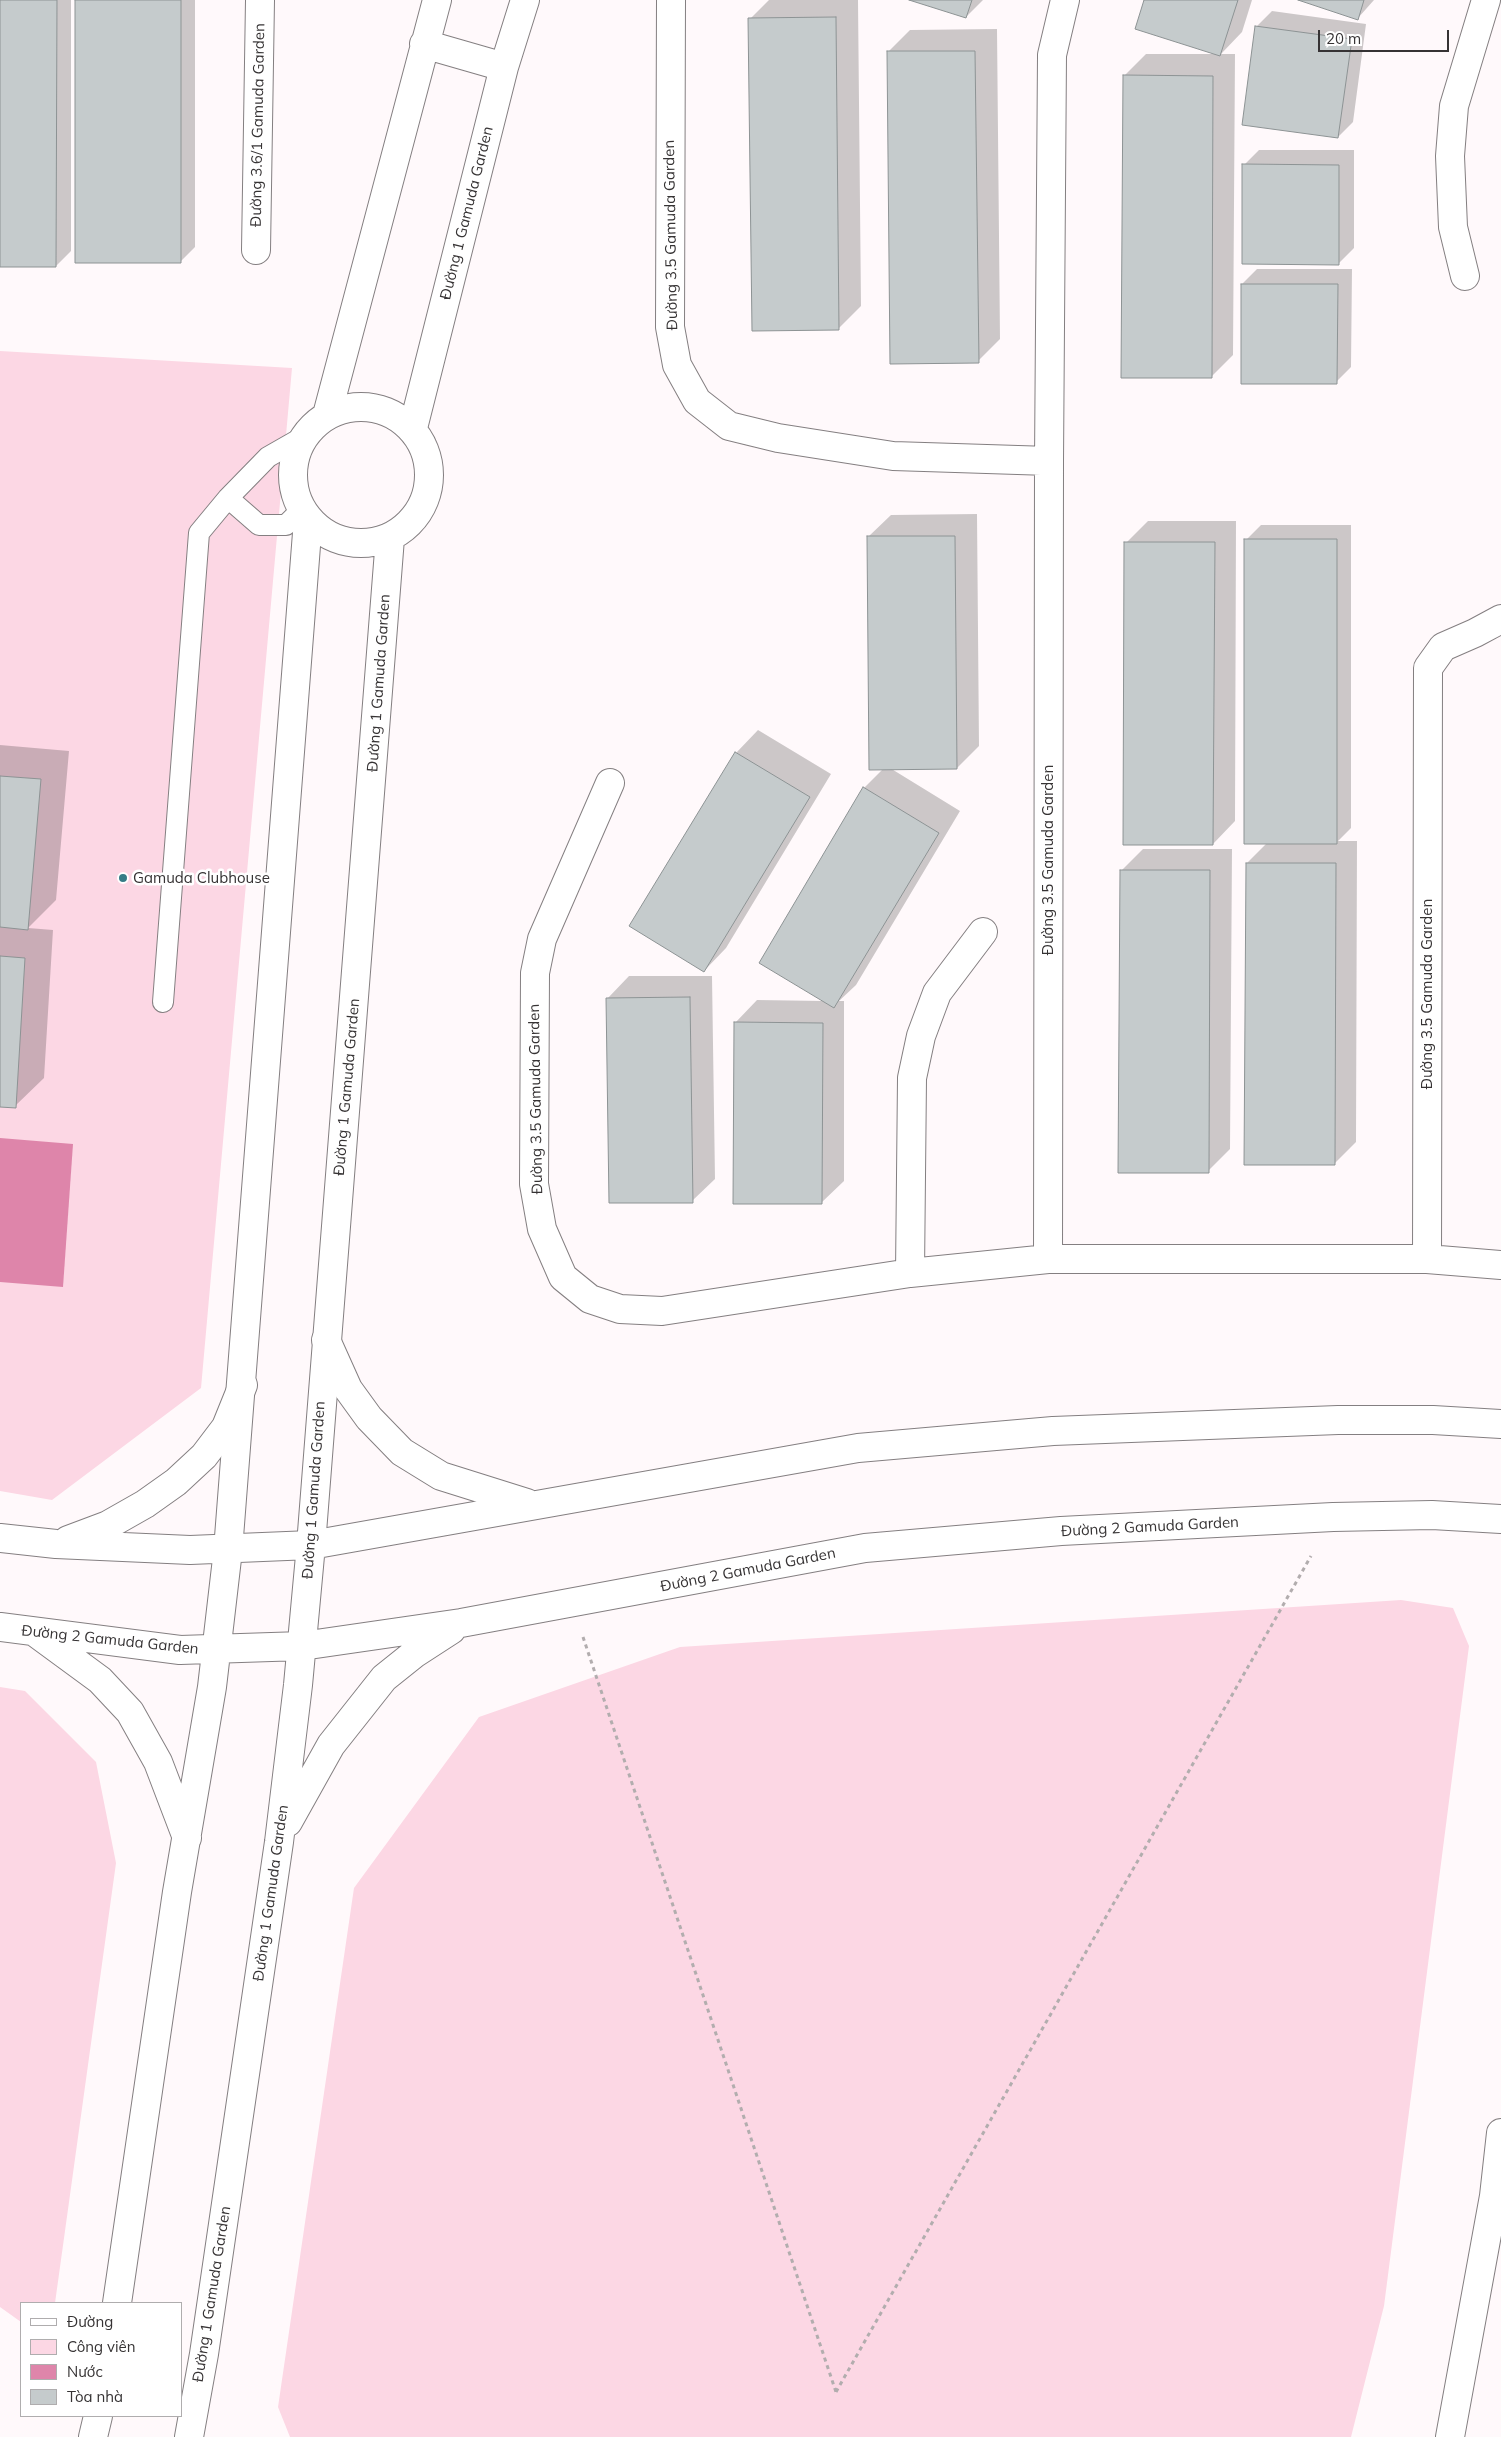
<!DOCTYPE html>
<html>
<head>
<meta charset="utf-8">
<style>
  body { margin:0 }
  #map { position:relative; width:1501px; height:2437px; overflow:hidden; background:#fff9fb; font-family:Mulish,sans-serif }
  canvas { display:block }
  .legend { position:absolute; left:20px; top:2302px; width:162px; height:115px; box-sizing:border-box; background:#fff; border:1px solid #afadae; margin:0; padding:6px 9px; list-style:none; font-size:15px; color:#363334 }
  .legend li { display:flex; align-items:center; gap:10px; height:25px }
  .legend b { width:25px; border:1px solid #afadae }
  .scale { position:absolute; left:1318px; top:30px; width:131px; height:22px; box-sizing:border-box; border:2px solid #363334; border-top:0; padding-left:6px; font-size:15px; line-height:18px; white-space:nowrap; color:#363334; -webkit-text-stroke:4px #fff; paint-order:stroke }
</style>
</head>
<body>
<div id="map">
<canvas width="1501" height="2437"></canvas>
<ul class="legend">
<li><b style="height:6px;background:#fff"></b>Đường</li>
<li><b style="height:14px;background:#fcd7e4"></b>Công viên</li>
<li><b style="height:14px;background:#de85aa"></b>Nước</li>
<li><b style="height:14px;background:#c5cbcc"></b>Tòa nhà</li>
</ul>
<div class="scale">20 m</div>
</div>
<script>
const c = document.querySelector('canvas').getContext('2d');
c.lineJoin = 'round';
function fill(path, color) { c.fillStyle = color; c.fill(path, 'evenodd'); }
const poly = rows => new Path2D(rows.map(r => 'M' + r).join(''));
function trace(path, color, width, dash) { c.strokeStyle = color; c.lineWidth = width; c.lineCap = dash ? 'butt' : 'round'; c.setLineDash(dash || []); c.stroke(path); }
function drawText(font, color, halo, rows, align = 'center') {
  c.font = font + ' Mulish,sans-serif'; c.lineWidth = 5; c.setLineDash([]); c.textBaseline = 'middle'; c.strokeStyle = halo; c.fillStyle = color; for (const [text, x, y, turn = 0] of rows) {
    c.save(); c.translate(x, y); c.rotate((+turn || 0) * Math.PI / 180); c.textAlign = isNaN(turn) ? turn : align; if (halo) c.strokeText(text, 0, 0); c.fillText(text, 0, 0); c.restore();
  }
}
fill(poly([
  [0,351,292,368,201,1388,52,1500,0,1491],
  [1401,1600,1453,1608,1469,1646,1384,2306,1351,2437,290,2437,278,2407,354,1888,479,1717,680,1647],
  [0,1687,25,1691,96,1762,116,1863,55,2303,21,2303,21,2322,0,2307]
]), '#fcd7e4');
fill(poly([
  [0,1138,73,1144,63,1287,0,1282]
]), '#de85aa');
fill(poly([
  [0,0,71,0,71,251,56,266,0,266],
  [77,0,195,0,195,247,180,262],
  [769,0,858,0,861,306,839,328,750,19],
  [913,0,983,0,966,17],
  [1145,0,1252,0,1242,32,1221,54,1235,54,1233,355,1211,377,1124,76,1146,54,1216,54],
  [1302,0,1374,0,1358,18],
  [1272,11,1366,24,1353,122,1338,137,1257,26],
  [997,29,1000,339,978,361,888,52,910,30],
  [1259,150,1354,150,1354,248,1339,263,1244,165],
  [1257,269,1352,269,1351,367,1336,382,1242,284],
  [977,514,979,746,957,768,890,768,960,811,856,985,839,1001,844,1001,844,1181,821,1203,735,1023,757,1000,824,1001,864,788,884,768,868,537,891,515],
  [1148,521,1236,521,1235,821,1213,844,1126,543],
  [1261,525,1351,525,1351,828,1338,841,1357,841,1356,1142,1334,1164,1247,863,1267,843,1246,540],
  [758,730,831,774,726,948,704,971,736,753],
  [0,745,69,751,56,900,28,928,53,930,44,1078,15,1106,0,1105],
  [1143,849,1232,849,1230,1149,1208,1171,1121,871],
  [629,976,712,976,715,1179,692,1201,607,999]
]), '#0003');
const building = poly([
  [0,0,57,0,56,267,0,267,0,0],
  [75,0,181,0,181,263,75,263,75,0],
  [909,0,972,0,966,18,909,0],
  [1144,0,1238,0,1220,56,1135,29,1144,0],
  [1298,0,1364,0,1358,20,1298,0],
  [836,17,839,330,752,331,748,18,836,17],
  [1255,26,1352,39,1338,138,1242,125,1255,26],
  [887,51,975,51,979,363,890,364,887,51],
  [1123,75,1213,76,1212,378,1121,378,1123,75],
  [1242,164,1339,165,1339,265,1242,264,1242,164],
  [1241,284,1338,284,1337,384,1241,384,1241,284],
  [867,536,955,536,957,769,869,770,867,536],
  [1244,539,1337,539,1337,844,1244,844,1244,539],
  [1124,542,1215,542,1213,845,1123,845,1124,542],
  [735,752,810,797,704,972,629,926,735,752],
  [0,776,41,779,28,930,0,927,0,776],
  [863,787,939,833,834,1008,759,963,863,787],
  [1246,863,1336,863,1335,1165,1244,1165,1246,863],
  [1120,870,1210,870,1209,1173,1118,1173,1120,870],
  [0,956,25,958,16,1108,0,1107,0,956],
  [690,997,693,1203,609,1203,606,998,690,997],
  [734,1022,823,1023,822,1204,733,1204,734,1022]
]);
fill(building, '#c5cbcc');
trace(building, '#8d9394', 1);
const lane = poly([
  [228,498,259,525,286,525,301,510],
  [163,1002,199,533,228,498,268,457,303,437]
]);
const street = poly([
  [671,0,670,327,677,365,697,401,729,426,778,438,893,456,1049,461],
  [424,44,504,67],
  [256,250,260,0],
  [1465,276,1453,227,1450,156,1454,106,1486,0],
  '293 475a68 68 0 1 1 136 0a68 68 0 1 1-136 0Z',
  [327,415,437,0],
  [413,428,504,67,525,0],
  [610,783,542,939,535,973,534,1184,542,1229,563,1277,590,1299,620,1309,662,1311,910,1273,1048,1259,1427,1259,1501,1265],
  [1048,1259,1049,461,1052,55,1065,0],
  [1427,1259,1428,668,1443,647,1475,633,1501,619],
  [910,1273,912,1078,921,1036,937,993,983,932],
  [311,1545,390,538],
  [228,1550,308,520],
  [1450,2437,1494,2196,1501,2133]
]);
const secondary = poly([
  [326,1340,348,1389,369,1418,402,1452,441,1476,527,1503],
  [0,1538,56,1544,190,1550,311,1545,858,1448,1053,1431,1338,1420,1433,1420,1501,1424],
  [68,1540,108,1525,145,1504,176,1482,204,1456,226,1427,243,1385],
  [0,1627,180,1650,302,1646,461,1623,865,1548,1061,1531,1333,1517,1432,1515,1501,1519],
  [36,1633,100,1680,130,1712,158,1762,187,1838],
  [288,1822,331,1745,384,1678,414,1654,451,1630],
  [117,2303,177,1892,212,1687,228,1550],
  [93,2437,98,2416],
  [189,2437,204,2354,279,1842,298,1685,311,1545]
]);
trace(lane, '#847f81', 22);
trace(street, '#847f81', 30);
trace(secondary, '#847f81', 30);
trace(poly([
  [583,1637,836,2392],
  [836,2392,1311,1556]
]), '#b2adae', 3, [4, 4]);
trace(lane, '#fff', 20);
trace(street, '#fff', 28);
trace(secondary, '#fff', 28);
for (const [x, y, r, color] of [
  [123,878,5,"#357c86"]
]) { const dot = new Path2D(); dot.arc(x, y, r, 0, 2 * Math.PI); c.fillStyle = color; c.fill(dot); trace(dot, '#fff', 2); }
drawText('15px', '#363334', '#fff', [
  ["Đường 3.6/1 Gamuda Garden",258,125,-89],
  ["Đường 1 Gamuda Garden",467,213,-76],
  ["Đường 3.5 Gamuda Garden",671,235,-91],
  ["Đường 1 Gamuda Garden",379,683,-86],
  ["Đường 3.5 Gamuda Garden",1048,860,-90],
  ["Đường 3.5 Gamuda Garden",1427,994,-90],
  ["Đường 1 Gamuda Garden",347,1087,-85],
  ["Đường 3.5 Gamuda Garden",536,1099,-91],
  ["Đường 1 Gamuda Garden",314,1490,-86],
  ["Đường 2 Gamuda Garden",1150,1527,-3],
  ["Đường 2 Gamuda Garden",748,1570,-11],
  ["Đường 2 Gamuda Garden",110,1640,6],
  ["Đường 1 Gamuda Garden",271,1893,-82],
  ["Đường 1 Gamuda Garden",212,2294,-81]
]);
drawText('15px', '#363334', '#fff', [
  ["Gamuda Clubhouse",133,878]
], 'left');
</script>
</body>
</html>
